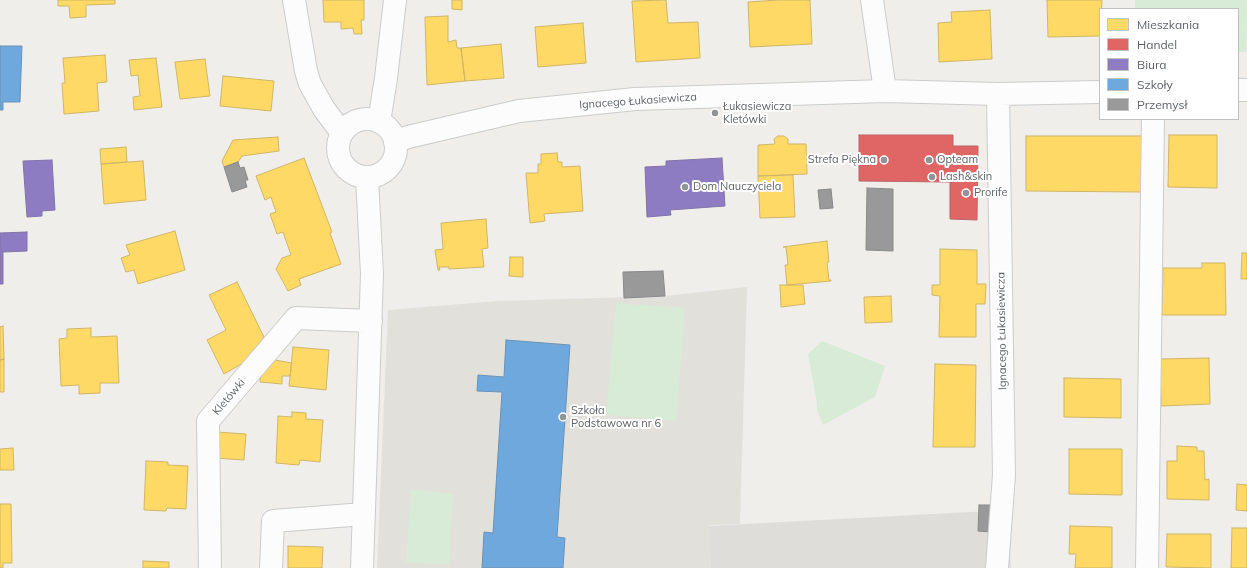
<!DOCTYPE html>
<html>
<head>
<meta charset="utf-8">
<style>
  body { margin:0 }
  #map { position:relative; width:1247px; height:568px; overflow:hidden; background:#efeeea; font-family:Mulish,sans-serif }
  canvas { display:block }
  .legend { position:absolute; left:1099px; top:8px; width:140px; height:112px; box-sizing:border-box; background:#fff; border:1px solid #bfc1c3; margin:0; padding:5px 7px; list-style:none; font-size:12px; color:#5f6368 }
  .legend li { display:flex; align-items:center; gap:8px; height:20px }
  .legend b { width:20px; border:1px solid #bfc1c3 }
</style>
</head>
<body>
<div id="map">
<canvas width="1247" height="568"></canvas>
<ul class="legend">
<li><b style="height:11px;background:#ffd966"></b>Mieszkania</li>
<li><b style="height:11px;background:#e06666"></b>Handel</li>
<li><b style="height:11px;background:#8e7cc3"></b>Biura</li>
<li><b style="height:11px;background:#6fa8dc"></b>Szkoły</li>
<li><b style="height:11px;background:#999"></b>Przemysł</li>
</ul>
</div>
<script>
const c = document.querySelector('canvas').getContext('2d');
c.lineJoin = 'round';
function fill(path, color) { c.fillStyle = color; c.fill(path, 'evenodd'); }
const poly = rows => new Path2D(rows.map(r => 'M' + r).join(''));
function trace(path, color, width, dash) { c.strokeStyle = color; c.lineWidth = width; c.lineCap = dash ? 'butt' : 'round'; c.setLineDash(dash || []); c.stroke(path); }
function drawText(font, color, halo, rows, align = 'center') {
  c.font = font + ' Mulish,sans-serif'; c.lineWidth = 4; c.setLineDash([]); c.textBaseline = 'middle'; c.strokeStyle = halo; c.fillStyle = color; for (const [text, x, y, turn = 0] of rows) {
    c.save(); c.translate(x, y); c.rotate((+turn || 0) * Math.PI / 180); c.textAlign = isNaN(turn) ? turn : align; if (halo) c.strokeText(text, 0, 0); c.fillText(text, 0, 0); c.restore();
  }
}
fill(poly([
  [1008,510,1011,568,711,568,708,526]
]), '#dfddda');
fill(poly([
  [747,287,740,524,709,525,711,568,377,568,388,310,498,301,665,296]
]), '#e2e0da');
fill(poly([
  [1135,0,1247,0,1246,52,1238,52,1238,9,1135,9],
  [616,303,685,308,676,421,606,415],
  [822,341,885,366,875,397,823,425,817,411,817,403,808,354],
  [411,489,453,494,449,564,406,563]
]), '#d8ebd6');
const homes = poly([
  [58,0,115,0,115,4,86,5,86,17,70,18,69,6,58,6,58,0],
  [323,0,364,0,364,20,361,20,362,34,354,34,353,28,341,29,341,22,324,22,323,0],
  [452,0,462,0,462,10,452,9,452,0],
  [666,0,668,23,698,22,700,58,636,62,632,1,666,0],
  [778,0,810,0,812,44,750,47,748,2,778,0],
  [1047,0,1102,0,1100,36,1048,37,1047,0],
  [990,10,992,59,939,62,938,23,952,22,951,12,990,10],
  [448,16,448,42,456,40,457,48,461,48,465,81,427,85,425,17,448,16],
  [583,23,586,63,538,67,535,27,583,23],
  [501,44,504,78,465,81,461,48,501,44],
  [105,55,107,82,97,83,99,111,64,114,62,83,65,83,63,58,105,55],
  [156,58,162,107,134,110,133,97,140,96,138,75,131,76,129,60,156,58],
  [205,59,210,96,180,99,175,62,205,59],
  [223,76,274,81,271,111,220,106,223,76],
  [1169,135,1217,135,1217,188,1168,187,1169,135],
  [778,136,784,136,788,139,788,144,806,144,807,174,758,176,758,145,775,144,774,139,778,136],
  [1026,136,1142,136,1141,192,1026,191,1026,136],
  [278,137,279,151,242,156,238,162,224,167,222,161,233,140,278,137],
  [126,147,127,162,101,164,100,149,126,147],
  [557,153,558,162,562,162,562,167,580,166,583,211,544,214,545,221,530,223,526,173,538,173,538,164,541,164,541,154,557,153],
  [304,158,332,232,330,233,341,264,299,279,301,285,288,291,276,269,282,258,291,255,283,232,277,234,270,214,276,212,271,197,265,200,256,176,304,158],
  [143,161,146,200,104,204,101,164,143,161],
  [793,175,795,217,760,218,758,176,793,175],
  [486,219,488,248,482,249,484,267,449,269,449,267,439,267,440,270,438,270,435,250,443,249,441,223,486,219],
  [175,231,185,270,138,284,134,270,126,272,121,258,130,255,126,245,175,231],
  [827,241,829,262,827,263,829,280,831,280,831,281,787,285,785,265,788,265,786,247,783,247,827,241],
  [940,249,977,250,977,284,986,284,985,304,976,304,976,337,939,337,940,296,932,295,932,285,940,285,940,249],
  [1242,253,1247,253,1247,279,1241,279,1242,253],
  [510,257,523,257,523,277,509,276,510,257],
  [1202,263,1225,263,1226,315,1162,315,1163,268,1202,268,1202,263],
  [237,282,264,337,245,362,224,374,207,340,226,330,209,295,237,282],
  [780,285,803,285,805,304,781,307,780,285],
  [891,296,892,322,865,323,864,297,891,296],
  [3,326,4,359,0,360,0,327,3,326],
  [91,328,91,337,117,336,119,383,100,383,100,393,79,394,79,385,61,386,59,339,67,338,67,329,91,328],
  [293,347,329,350,326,390,289,386,293,347],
  [1209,358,1210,404,1161,406,1160,359,1209,358],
  [4,359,4,392,0,392,0,360,4,359],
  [269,359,292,363,290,376,282,376,282,384,260,382,261,367,269,359],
  [935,364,976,365,975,447,933,447,935,364],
  [1064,378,1121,379,1121,418,1064,417,1064,378],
  [292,412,306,413,306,419,323,420,320,462,300,460,299,465,276,463,278,416,292,417,292,412],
  [216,432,246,434,244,460,214,458,216,432],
  [1177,446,1197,447,1197,451,1204,451,1205,480,1209,479,1209,500,1167,499,1167,461,1177,461,1177,446],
  [13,448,14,470,0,470,0,449,13,448],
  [1069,449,1122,449,1122,495,1069,494,1069,449],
  [146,461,168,462,168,465,188,466,186,509,167,508,166,511,144,510,146,461],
  [1237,484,1247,485,1247,511,1236,510,1237,484],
  [0,504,11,504,12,563,3,563,3,568,0,568,0,504],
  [1070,526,1112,527,1112,568,1075,568,1076,554,1069,554,1070,526],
  [1232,528,1247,528,1247,568,1231,568,1232,528],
  [1167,534,1211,534,1211,568,1166,567,1167,534],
  [288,546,323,547,322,568,288,568,288,546],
  [143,561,169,562,169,568,143,568,143,561]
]);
fill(homes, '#ffd966');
trace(homes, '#cfb667', 1);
const shops = poly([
  [859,135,953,135,953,146,978,146,977,220,950,219,950,182,859,181,859,135]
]);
fill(shops, '#e06666');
trace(shops, '#b96567', 1);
const offices = poly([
  [722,158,725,206,670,210,671,215,647,217,645,167,666,166,666,161,722,158],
  [52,160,55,210,42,211,42,216,27,217,23,161,52,160],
  [27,232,27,251,3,252,3,284,0,284,0,233,27,232]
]);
fill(offices, '#8e7cc3');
trace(offices, '#8074a8', 1);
const schools = poly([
  [0,46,22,46,20,102,3,102,3,110,0,110,0,46],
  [506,340,570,345,557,537,565,538,563,568,482,568,484,532,493,533,502,392,477,391,478,375,504,377,506,340]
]);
fill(schools, '#6fa8dc');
trace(schools, '#6a93b9', 1);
const industry = poly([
  [238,162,240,168,244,167,248,180,245,180,247,187,232,192,224,167,238,162],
  [867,188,893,189,893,251,866,250,867,188],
  [831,189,833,208,820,209,818,190,831,189],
  [663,271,665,296,624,298,623,272,663,271],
  [979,505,991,505,990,532,978,531,979,505]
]);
fill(industry, '#999');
trace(industry, '#88898a', 1);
const minor = poly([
  [294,0,306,71,310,84,324,109,342,133],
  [872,0,885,91],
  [1238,90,1247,90],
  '338 148a29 29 0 1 1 58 0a29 29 0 1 1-58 0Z',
  [379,122,386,78,395,0],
  [395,142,408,137,519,111,635,99,885,91,998,94,1100,92],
  [210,568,208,421,296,318,371,321],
  [271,568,273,521,364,514],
  [362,568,372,274,367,178],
  [997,568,1004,475,998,94],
  [1147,568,1153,119]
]);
trace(minor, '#cbcccc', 24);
trace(minor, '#fdfcfc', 22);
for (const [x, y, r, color] of [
  [715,113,4,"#919496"],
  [884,160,4,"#919496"],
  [929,160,4,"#919496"],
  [932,177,4,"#919496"],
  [685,187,4,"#919496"],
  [966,193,4,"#919496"],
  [563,417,4,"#919496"]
]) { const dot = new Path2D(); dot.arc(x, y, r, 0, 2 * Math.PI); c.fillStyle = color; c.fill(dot); trace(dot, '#fff', 1.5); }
drawText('11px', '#5f6368', '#fff', [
  ["Ignacego Łukasiewicza",638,101,-4],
  ["Ignacego Łukasiewicza",1002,331,-91],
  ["Kletówki",229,397,-50]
]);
drawText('11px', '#5f6368', '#fff', [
  ["Łukasiewicza",723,107],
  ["Kletówki",723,120],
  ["Strefa Piękna",876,160,"right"],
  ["Opteam",937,160],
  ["Lash&skin",940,177],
  ["Dom Nauczyciela",693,187],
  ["Prorife",974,193],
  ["Szkoła",571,411],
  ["Podstawowa nr 6",571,424]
], 'left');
</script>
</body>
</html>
